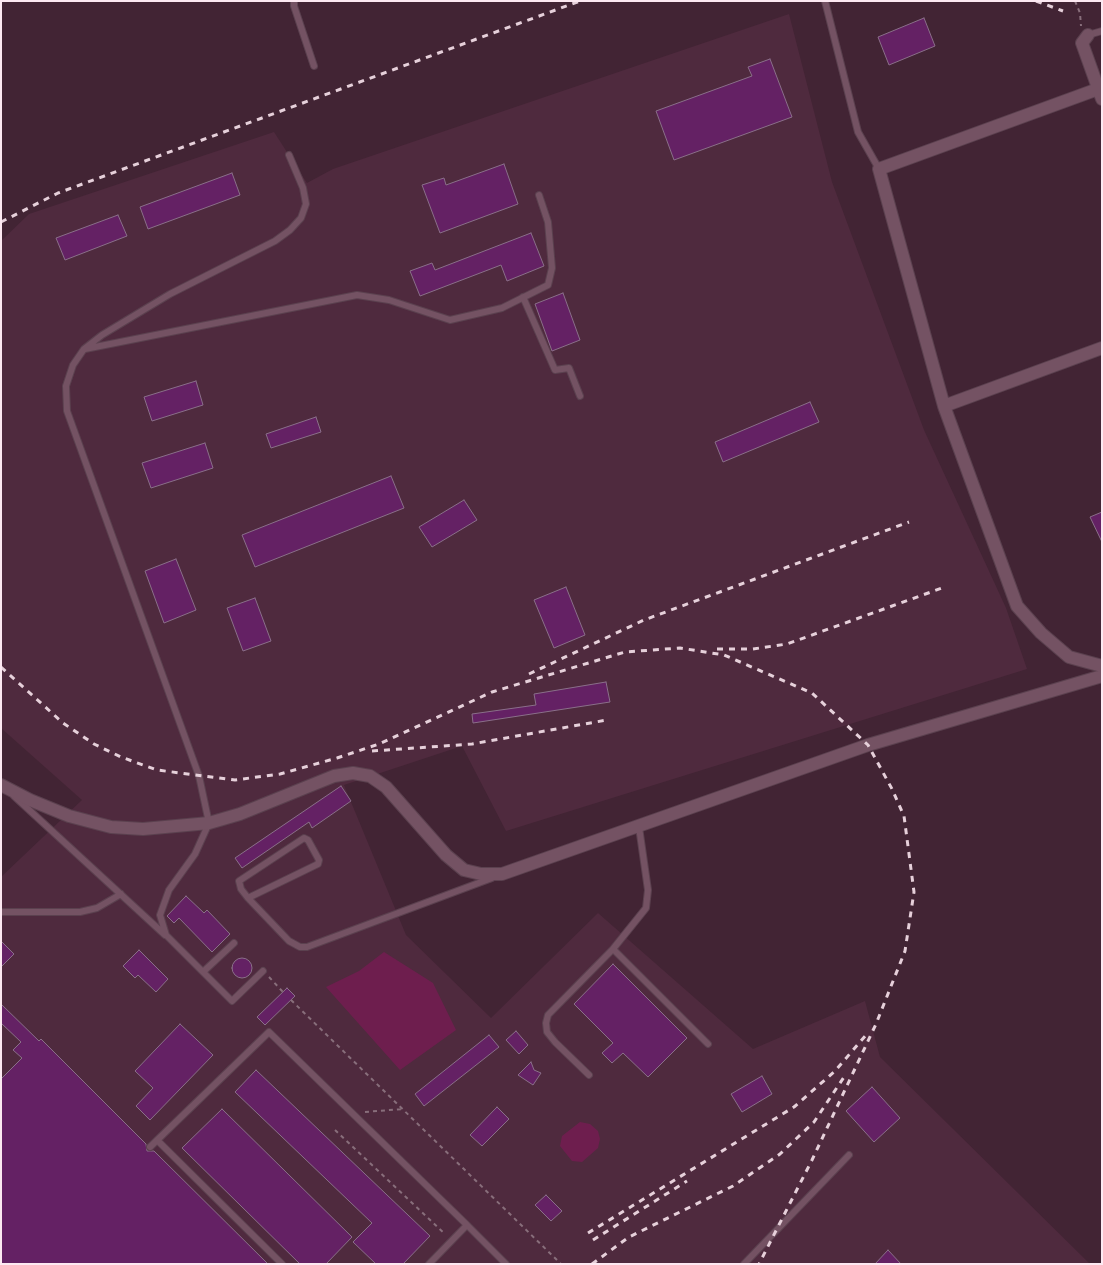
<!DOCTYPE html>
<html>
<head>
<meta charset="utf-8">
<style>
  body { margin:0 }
  #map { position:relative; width:1103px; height:1265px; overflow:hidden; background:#422434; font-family:"DejaVu Sans",sans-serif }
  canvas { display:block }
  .frame { position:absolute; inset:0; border:2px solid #fde9f2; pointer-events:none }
</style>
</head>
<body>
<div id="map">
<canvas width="1103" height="1265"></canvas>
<div class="frame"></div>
</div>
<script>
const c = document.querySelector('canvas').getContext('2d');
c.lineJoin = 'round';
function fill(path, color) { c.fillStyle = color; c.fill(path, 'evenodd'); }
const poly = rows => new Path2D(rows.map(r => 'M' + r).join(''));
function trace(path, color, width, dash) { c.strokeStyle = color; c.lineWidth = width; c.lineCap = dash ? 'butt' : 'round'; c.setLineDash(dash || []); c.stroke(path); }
fill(poly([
  [789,14,832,182,924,430,1006,608,1027,669,506,831,462,746,344,785,406,935,491,1018,598,913,753,1049,865,1001,880,1057,1090,1264,1,1264,1,877,82,800,1,728,1,241,29,214,274,132,307,183,333,169]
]), '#4f2a3e');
fill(poly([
  [384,952,433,983,456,1030,400,1070,326,987,359,971],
  [580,1122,590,1124,598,1131,600,1139,598,1148,582,1162,572,1161,560,1146,562,1136]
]), '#6e1e4e');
const building = poly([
  [924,18,935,46,889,65,878,37,924,18],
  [770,59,792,117,674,160,656,111,752,76,748,67,770,59],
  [504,164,518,204,440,233,422,185,444,178,446,185,504,164],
  [232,173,240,195,148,229,140,207,232,173],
  [118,215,127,236,65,260,56,238,118,215],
  [531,233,544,266,507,281,501,265,420,296,410,271,432,263,435,270,531,233],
  [563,293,580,340,552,351,535,304,563,293],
  [196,381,203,405,152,421,144,397,196,381],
  [810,402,819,422,723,462,715,442,810,402],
  [316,417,321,432,271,448,266,434,316,417],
  [205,443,213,468,151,488,142,463,205,443],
  [391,476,404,508,255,567,242,535,391,476],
  [464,500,477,520,432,547,419,527,464,500],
  [1102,512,1102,542,1090,517,1102,512],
  [176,559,196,610,164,623,145,571,176,559],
  [566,587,585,635,554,648,534,600,566,587],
  [255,598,271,641,243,651,227,608,255,598],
  [606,682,610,702,473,723,472,714,536,705,534,694,606,682],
  [341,786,351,801,312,828,309,822,242,868,235,858,341,786],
  [186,896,204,913,207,910,230,934,212,952,179,918,174,923,167,916,186,896],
  [1,941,14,954,1,967,1,941],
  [139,950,168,979,156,992,138,975,135,978,123,966,139,950],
  '232 968a10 10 0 1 1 20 0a10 10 0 1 1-20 0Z',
  [613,964,687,1038,648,1077,623,1053,612,1063,602,1053,613,1043,574,1004,613,964],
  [287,988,295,996,265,1025,257,1017,287,988],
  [1,1004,39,1041,41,1039,146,1144,147,1151,154,1151,268,1264,1,1264,1,1079,22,1058,13,1050,21,1042,1,1023,1,1004],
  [180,1024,213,1055,150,1120,136,1106,153,1088,135,1071,180,1024],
  [516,1031,528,1045,519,1054,506,1040,516,1031],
  [489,1035,499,1047,424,1106,415,1094,489,1035],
  [531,1062,534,1070,541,1073,533,1085,518,1075,531,1062],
  [256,1070,430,1236,403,1264,376,1264,353,1242,372,1223,235,1092,256,1070],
  [762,1076,772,1094,742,1112,731,1094,762,1076],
  [872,1087,900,1118,874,1142,846,1111,872,1087],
  [497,1107,509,1119,482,1146,470,1135,497,1107],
  [222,1109,352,1237,326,1264,300,1264,182,1148,222,1109],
  [546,1195,562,1211,551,1221,535,1205,546,1195],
  [888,1250,901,1264,875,1264,888,1250]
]);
fill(building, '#642164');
trace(building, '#8a6f89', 1);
const lane = poly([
  [294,1,294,6,314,66],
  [825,1,858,132,879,169],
  [1088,35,1102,31],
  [523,297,555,370,569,368,580,396],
  [85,349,357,295,389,300,450,320,502,308,548,285,552,268,548,222,539,195],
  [14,796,165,935],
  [248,898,318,864,319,860,308,840,304,838,239,881,241,889,248,898,289,941,300,947,307,947,492,878],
  [1,912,80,912,97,908,121,894],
  [613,949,646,908,648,890,639,827],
  [263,971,232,1001,166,935,160,915,169,890,195,854,209,823,199,776,67,411,66,386,73,365,84,349,102,335,170,294,275,241,290,230,301,218,306,204,303,188,289,155],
  [203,972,234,943],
  [589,1075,555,1042,547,1032,546,1023,548,1015,613,949,708,1044],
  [157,1140,282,1264],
  [150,1147,269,1032,467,1225],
  [429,1264,467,1225,506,1264],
  [744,1264,849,1155]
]);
const street = poly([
  [1088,35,1082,43,1102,99],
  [1098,89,879,169,944,406,1017,606,1041,633,1069,657,1102,666],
  [944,406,1102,348],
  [1,785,30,800,69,816,111,827,143,829,209,823,240,814,334,776,353,773,370,776,386,787,446,855,464,870,481,874,502,874,868,745,1102,676]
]);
trace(lane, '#5b414f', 8);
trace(street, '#5b414f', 14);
trace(poly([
  [1075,1,1080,13,1081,26],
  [269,977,283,992],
  [291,1000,561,1264],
  [365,1112,403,1109],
  [335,1130,445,1234]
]), '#886e7b', 2, [4, 4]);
trace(lane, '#745263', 6);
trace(street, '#745263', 12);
trace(poly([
  [1036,1,1063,11],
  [1,222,58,193,580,1],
  [717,649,753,649,787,644,942,588],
  [1,667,63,723,94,744,121,757,157,770,235,780,280,774,337,758,379,744,492,692,625,652,680,648,724,655,812,693,868,745,892,789,904,816,914,892,905,951,876,1024,812,1160,759,1264],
  [529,674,644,620,909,522],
  [372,751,472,744,607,720],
  [588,1233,794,1107,835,1071,866,1035],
  [593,1240,687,1181],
  [592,1264,629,1237,733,1186,780,1154,814,1122,844,1077]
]), '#e6d0da', 3, [6, 6]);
</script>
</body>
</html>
